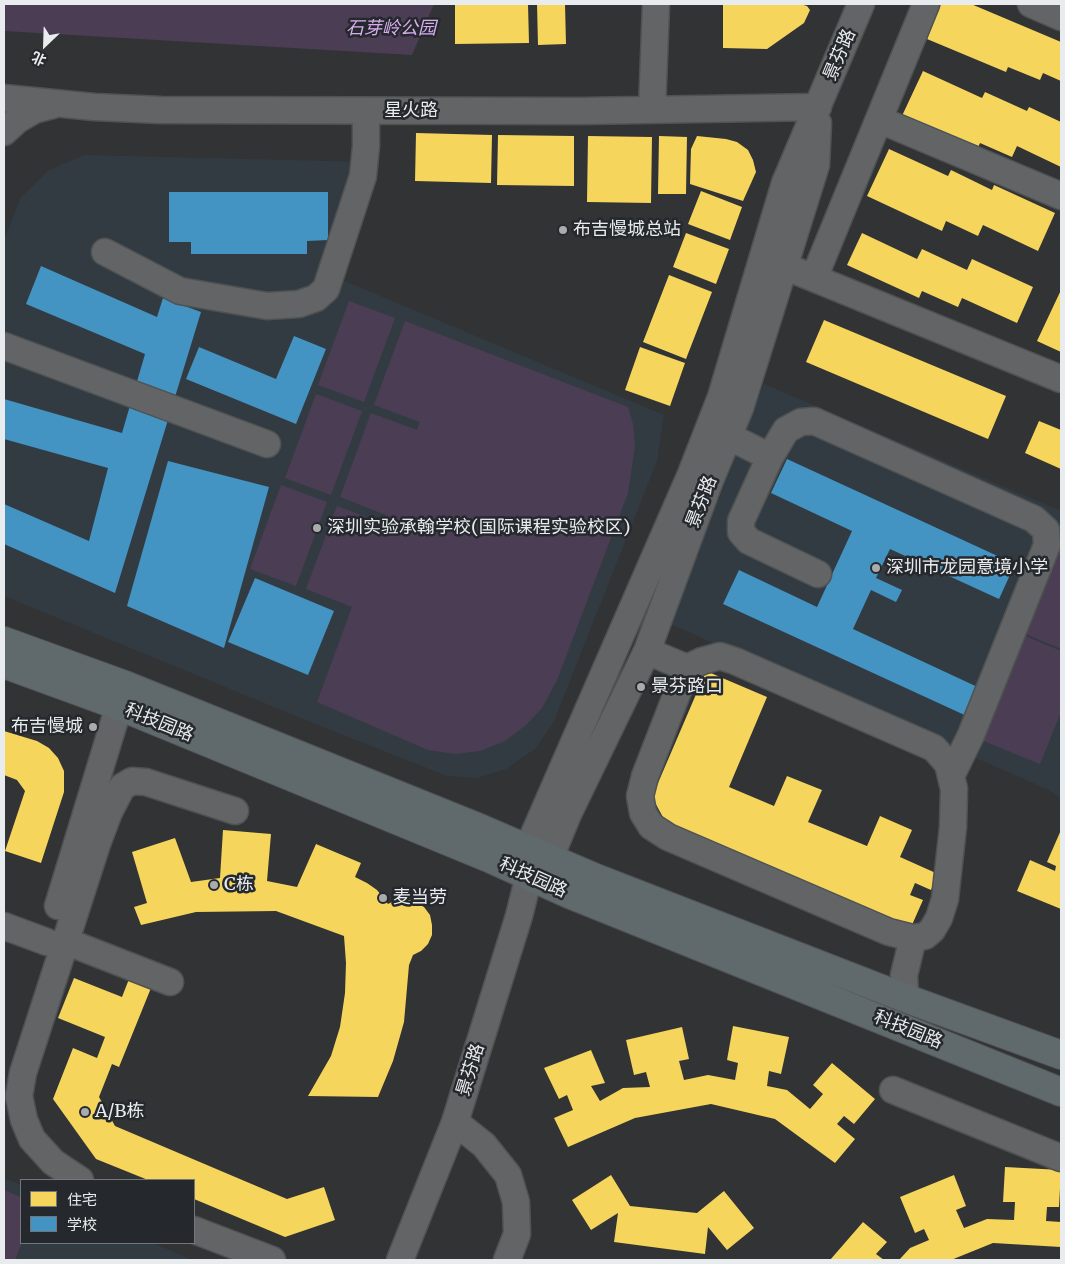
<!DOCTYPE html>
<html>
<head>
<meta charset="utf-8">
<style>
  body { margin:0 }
  #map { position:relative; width:1065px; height:1264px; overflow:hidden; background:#313335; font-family:Merriweather,"Noto Sans SC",serif }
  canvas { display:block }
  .frame { position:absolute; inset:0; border:5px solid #e9ecee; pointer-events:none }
  .legend { position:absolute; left:20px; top:1179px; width:175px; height:65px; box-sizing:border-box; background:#25292d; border:1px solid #73777a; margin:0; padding:6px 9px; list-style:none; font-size:15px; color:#e9ecee }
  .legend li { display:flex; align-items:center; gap:10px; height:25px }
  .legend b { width:25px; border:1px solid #73777a }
  .north { position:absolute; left:20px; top:20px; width:50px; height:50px; -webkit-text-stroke:4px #25292d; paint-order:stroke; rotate:204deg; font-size:14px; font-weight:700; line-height:20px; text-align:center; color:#e9ecee }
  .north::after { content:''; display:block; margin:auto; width:18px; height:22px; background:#e9ecee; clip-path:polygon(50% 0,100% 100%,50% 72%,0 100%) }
</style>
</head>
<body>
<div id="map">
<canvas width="1065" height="1264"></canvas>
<div class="frame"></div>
<ul class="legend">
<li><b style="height:14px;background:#f6d55c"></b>住宅</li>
<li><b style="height:14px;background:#4393c3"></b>学校</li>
</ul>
<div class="north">北</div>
</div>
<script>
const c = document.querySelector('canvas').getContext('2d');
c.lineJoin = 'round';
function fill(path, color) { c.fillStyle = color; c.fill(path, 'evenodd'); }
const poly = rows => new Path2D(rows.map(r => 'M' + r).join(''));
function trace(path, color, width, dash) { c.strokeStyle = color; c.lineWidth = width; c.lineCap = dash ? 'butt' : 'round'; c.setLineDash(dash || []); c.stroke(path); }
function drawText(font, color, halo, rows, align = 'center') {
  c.font = font + ' Merriweather,"Noto Sans SC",serif'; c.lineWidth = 5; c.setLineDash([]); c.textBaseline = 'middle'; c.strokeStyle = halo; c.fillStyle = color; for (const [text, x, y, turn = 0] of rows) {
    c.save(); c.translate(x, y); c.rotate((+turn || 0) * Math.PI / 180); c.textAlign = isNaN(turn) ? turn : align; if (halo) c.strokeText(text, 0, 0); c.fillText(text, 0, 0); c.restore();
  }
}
fill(poly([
  [84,155,372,162,340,279,664,415,657,461,554,721,535,749,506,769,477,778,447,776,308,721,4,596,4,239,21,197,49,170],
  [764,384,1061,511,1061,799,1049,790,670,624],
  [4,1178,21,1185,21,1243,153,1243,193,1260,4,1260]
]), '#333b42');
fill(poly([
  [4,4,434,4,412,55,4,31],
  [349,301,395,318,364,402,318,385],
  [405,321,628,407,633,424,635,446,628,493,557,680,542,708,526,725,505,741,480,751,455,754,428,750,317,702,352,607,306,589,337,506,383,523,386,515,340,497,371,413,417,430,420,422,374,405],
  [316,394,362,411,331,495,285,478],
  [281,485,327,502,296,586,250,569],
  [1061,539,1061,649,1023,633],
  [1023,635,1061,651,1061,712,1040,764,981,740],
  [4,1190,21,1197,22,1243,15,1260,4,1260]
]), '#4b3d54');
fill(poly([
  [455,4,528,4,529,43,455,44],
  [537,4,565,4,566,44,538,45],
  [723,4,800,4,807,6,810,10,804,23,767,49,723,48],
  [941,4,971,4,1061,42,1061,81,1043,73,1040,80,1008,67,1006,72,927,39],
  [923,71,982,98,985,92,1027,111,1029,107,1061,122,1061,167,1017,146,1012,157,980,143,976,152,901,118],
  [416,133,492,135,491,183,415,181],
  [498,135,574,136,574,186,497,185],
  [588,136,652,137,651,203,587,202],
  [659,136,687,137,686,194,658,194],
  [697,136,726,139,737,142,748,150,753,160,756,172,743,201,690,184,691,149],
  [889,149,948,176,951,170,992,190,994,185,1055,213,1038,251,983,225,978,236,946,221,942,231,867,196],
  [701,191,742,207,730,240,688,224],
  [686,233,729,249,716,284,673,267],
  [862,233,917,259,922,249,967,270,972,259,1033,287,1017,323,962,298,958,307,922,291,919,298,847,265],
  [669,275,712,292,686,359,643,342],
  [1061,290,1061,352,1037,341],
  [824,320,1006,396,988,439,806,362],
  [640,347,685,363,670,406,625,390],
  [1039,421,1061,430,1061,469,1025,453],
  [706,671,767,697,729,787,774,806,787,776,822,790,808,822,867,846,880,816,912,830,900,857,938,874,931,890,915,883,910,895,923,900,908,934,671,832,652,797],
  [4,731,37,741,49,748,58,758,64,771,64,792,41,863,5,851,25,791,17,780,4,775],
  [223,830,271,834,267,881,297,887,316,844,361,863,355,877,367,883,377,890,388,904,396,900,406,899,415,902,424,907,430,915,432,925,432,935,428,944,421,951,413,955,409,965,404,1022,393,1061,378,1097,308,1096,331,1056,340,1027,345,993,346,963,344,936,276,911,196,912,141,925,134,907,147,903,132,852,175,838,191,882,220,878],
  [1061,830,1061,909,1017,891,1030,860,1055,871,1056,866,1047,862],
  [74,978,122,997,129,979,151,988,119,1067,112,1064,99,1097,115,1126,287,1199,324,1187,335,1220,285,1237,194,1199,194,1180,148,1180,96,1159,53,1099,73,1048,97,1058,105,1037,58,1018],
  [733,1026,789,1037,781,1074,769,1071,767,1086,787,1090,810,1109,823,1094,813,1085,832,1063,875,1099,854,1124,844,1116,837,1124,855,1139,835,1163,775,1119,711,1104,635,1118,568,1147,554,1118,573,1110,567,1095,559,1099,544,1068,591,1050,605,1083,591,1086,600,1101,623,1088,650,1087,646,1072,634,1075,626,1040,682,1027,689,1059,679,1061,684,1080,708,1075,735,1080,738,1063,727,1060],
  [1005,1167,1061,1170,1059,1207,1047,1207,1046,1221,1061,1222,1061,1247,993,1243,951,1260,899,1260,910,1248,929,1240,924,1229,915,1233,900,1197,954,1175,966,1206,956,1210,964,1228,987,1219,1014,1220,1015,1202,1003,1202],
  [611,1175,630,1206,697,1213,724,1191,754,1228,727,1250,708,1227,705,1254,614,1242,618,1213,591,1230,572,1200],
  [863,1222,887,1242,876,1254,884,1260,830,1260]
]), '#f6d55c');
fill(poly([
  [169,192,328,192,328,240,307,241,307,254,191,254,191,242,169,242],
  [41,266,157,317,163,298,201,312,115,593,4,544,4,504,89,541,108,468,4,439,4,399,122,433,145,354,26,304],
  [294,336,326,349,296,424,186,379,199,347,276,379],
  [787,459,1015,564,999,599,890,549,876,578,902,590,896,602,871,590,853,629,984,690,971,718,723,604,739,570,817,607,852,531,771,493],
  [168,461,269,487,224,648,127,606],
  [255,578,334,611,308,675,228,642]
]), '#4393c3');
const minor = poly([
  [1031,4,1061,17],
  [4,98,94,107,161,110,582,111,818,107],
  [652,110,656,4],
  [880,120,1061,196],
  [4,132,17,120,34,110,53,105],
  [105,252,180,291,267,306,299,304,316,298,326,289,363,176,366,146,366,111],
  [784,266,1061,379],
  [814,278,926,4],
  [4,346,267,444],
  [728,436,770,457],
  [818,574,749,541,741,532,741,521,770,457,786,430,801,422,814,421,1034,519,1046,530,1047,545,971,735,951,776],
  [647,651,687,668,702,661,720,656,735,661,934,748,948,764,954,789,953,827,945,899,939,918,932,930,925,936,913,938,889,932,668,837,651,826,643,813,640,796,645,776,687,668],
  [533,873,550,858,568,814,647,651,709,483,740,408,816,165,818,123],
  [58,906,119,706],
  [4,926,47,942],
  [65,941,170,982],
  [905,998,904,975,913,938],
  [893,1090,1061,1158],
  [455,1122,484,1145,508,1175,516,1202,517,1234,507,1260],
  [80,1180,53,1162,32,1139,24,1120,19,1096,23,1073,97,844,109,812,122,787,132,781,146,782,235,811],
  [194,1230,272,1260],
  [400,1260,455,1122,519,916,529,876,528,848,691,474,721,397,785,183,861,4]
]);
const major = poly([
  [4,641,125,685,482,829,596,878,905,998,1061,1055],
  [4,664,119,706,491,859,569,894,1061,1092]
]);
trace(minor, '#4f5253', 29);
trace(major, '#4f5253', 30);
trace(minor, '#636465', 26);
trace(major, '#60696c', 28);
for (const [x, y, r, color] of [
  [563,230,5,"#a9abad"],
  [317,528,5,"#a9abad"],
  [876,568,5,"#a9abad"],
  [641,687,5,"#a9abad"],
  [93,727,5,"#a9abad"],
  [214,885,5,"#a9abad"],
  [383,898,5,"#a9abad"],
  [85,1112,5,"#a9abad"]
]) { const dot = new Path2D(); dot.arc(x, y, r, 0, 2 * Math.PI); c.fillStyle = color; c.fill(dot); trace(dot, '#25292d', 2); }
drawText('italic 18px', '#d7acf0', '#25292d', [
  ["石芽岭公园",391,29]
]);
drawText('18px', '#e9ecee', '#25292d', [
  ["景芬路",840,55,-67],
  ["星火路",411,111],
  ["景芬路",702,502,-69],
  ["科技园路",159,723,22],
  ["科技园路",533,878,24],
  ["科技园路",908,1030,22],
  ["景芬路",471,1070,-73]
]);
drawText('18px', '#e9ecee', '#25292d', [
  ["布吉慢城总站",573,230],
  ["深圳实验承翰学校(国际课程实验校区)",327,528],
  ["深圳市龙园意境小学",886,568],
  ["景芬路口",651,687],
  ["布吉慢城",83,727,"right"],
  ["C栋",224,885],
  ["麦当劳",393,898],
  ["A/B栋",95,1112]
], 'left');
</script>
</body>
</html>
